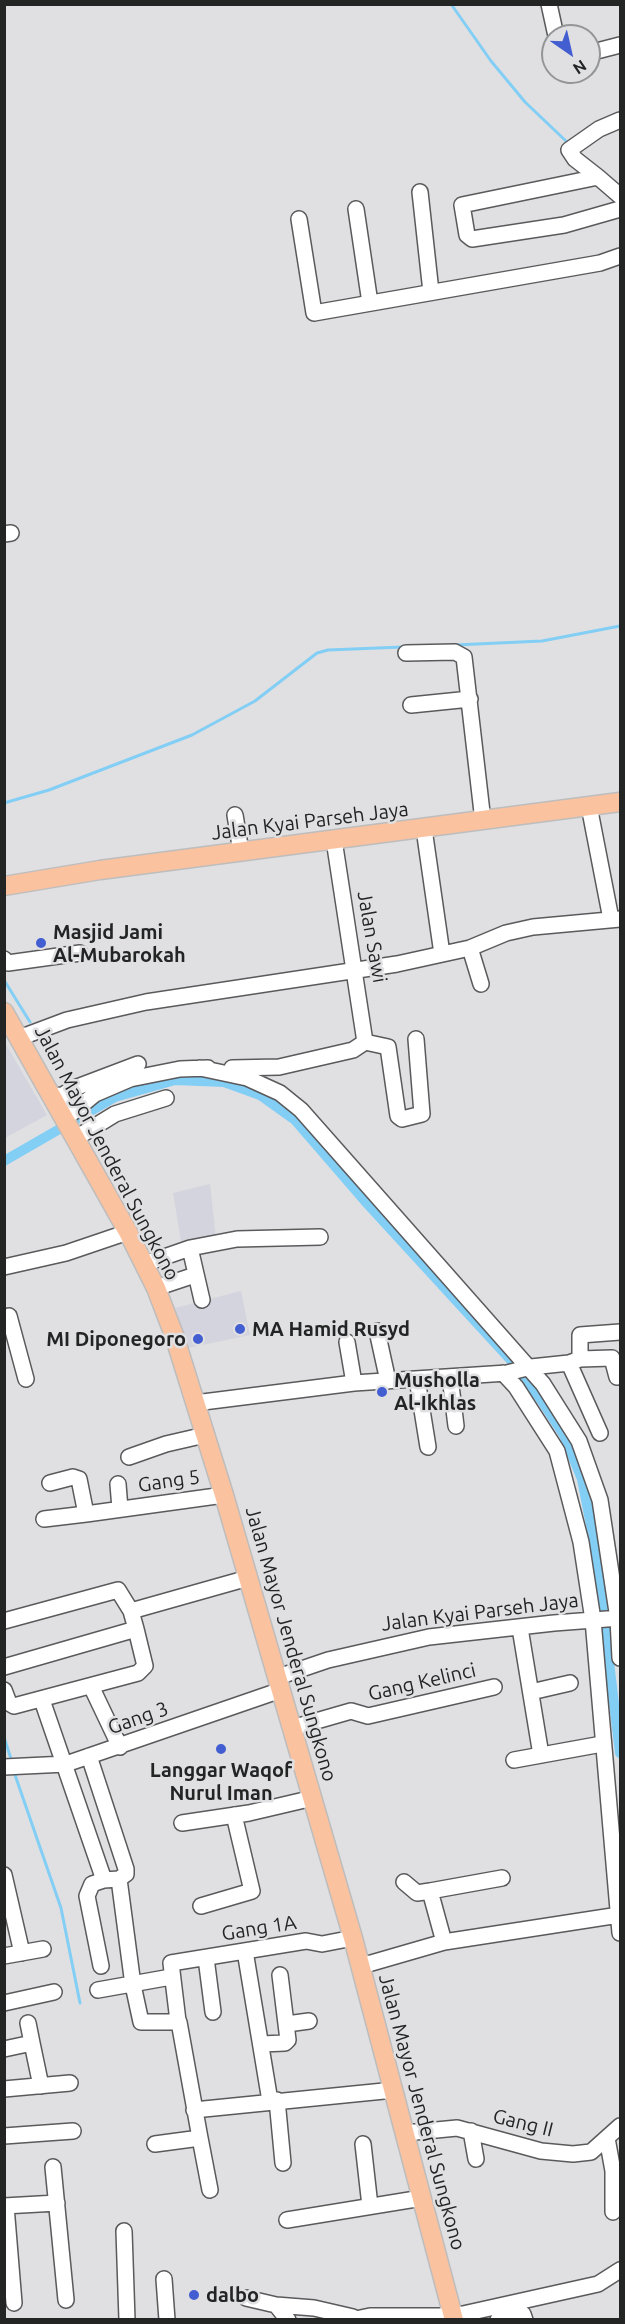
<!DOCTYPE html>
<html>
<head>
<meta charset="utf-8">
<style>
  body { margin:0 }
  #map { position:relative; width:625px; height:2324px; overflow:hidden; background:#e0e0e2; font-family:Ubuntu,sans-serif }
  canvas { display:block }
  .frame { position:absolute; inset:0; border:6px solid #232424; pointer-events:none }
  .north { position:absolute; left:541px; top:24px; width:60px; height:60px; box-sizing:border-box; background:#e0e0e2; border:2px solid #949596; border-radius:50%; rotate:146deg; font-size:16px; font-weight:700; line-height:24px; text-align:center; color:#232424 }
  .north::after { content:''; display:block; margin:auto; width:21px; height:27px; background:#425ed1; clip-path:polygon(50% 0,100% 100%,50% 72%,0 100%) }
</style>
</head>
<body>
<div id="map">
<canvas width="625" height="2324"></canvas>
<div class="frame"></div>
<div class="north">N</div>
</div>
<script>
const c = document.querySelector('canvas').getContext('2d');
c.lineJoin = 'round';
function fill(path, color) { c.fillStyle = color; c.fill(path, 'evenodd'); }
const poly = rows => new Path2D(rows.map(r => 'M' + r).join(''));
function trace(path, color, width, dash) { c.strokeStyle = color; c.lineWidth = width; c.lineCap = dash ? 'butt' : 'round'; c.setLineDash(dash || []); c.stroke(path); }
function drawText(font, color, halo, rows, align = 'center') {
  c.font = font + ' Ubuntu,sans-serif'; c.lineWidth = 5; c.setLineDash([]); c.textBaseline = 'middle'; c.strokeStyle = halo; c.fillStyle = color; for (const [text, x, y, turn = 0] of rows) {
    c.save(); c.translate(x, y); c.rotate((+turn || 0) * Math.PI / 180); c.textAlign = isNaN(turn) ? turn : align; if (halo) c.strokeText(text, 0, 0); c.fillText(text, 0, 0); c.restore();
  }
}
fill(poly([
  [4,1041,47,1115,5,1138,4,1138],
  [210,1184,216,1239,182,1247,173,1193],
  [241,1291,250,1335,188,1348,175,1308]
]), '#d3d4dd');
trace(poly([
  [451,4,491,61,525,102,566,141],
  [455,645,542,641,620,626],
  [4,803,49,790,192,735,255,701,317,653,328,650,403,647],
  [4,980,30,1022],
  [4,1737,12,1762],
  [14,1772,61,1908,80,2003]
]), '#83cef5', 3);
trace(poly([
  [4,1161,115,1097,175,1080,224,1082,260,1095,295,1120,365,1201,510,1359,542,1401,564,1435,582,1479,595,1546,620,1753]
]), '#83cef5', 10);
const minor = poly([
  [549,4,556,36],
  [589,53,620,45],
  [598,177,575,159,569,150,599,129,620,120],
  [420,192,431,292],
  [620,196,598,177,462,205,467,235,472,239,564,225,620,209],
  [356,209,370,303],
  [299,219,314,313,600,263,620,256],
  [4,534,11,533],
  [406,653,455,652,464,657,483,821],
  [411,705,470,699],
  [589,806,611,919],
  [235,815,241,852],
  [424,829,442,954],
  [334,840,365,1042],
  [470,948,481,984],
  [4,959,8,963,80,953],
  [19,1038,67,1020,146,1002,397,964,470,948,506,933,533,927,620,919],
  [365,1042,388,1047,398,1116,402,1119,422,1114,416,1039],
  [200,1068,247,1078,280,1093,301,1110,543,1384,579,1441,600,1500,618,1619,620,1658],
  [232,1068,279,1067,353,1050,365,1042],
  [61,1095,72,1113,95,1094,130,1079,180,1069,208,1068],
  [54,1101,72,1089,138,1064],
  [76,1138,115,1114,166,1098],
  [190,1248,202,1300],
  [144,1264,190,1248,237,1239,320,1237],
  [4,1267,66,1253,128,1232],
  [156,1288,195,1275],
  [9,1316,26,1379],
  [377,1331,388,1381],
  [347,1342,354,1383],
  [580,1359,612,1358,617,1377],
  [569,1363,600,1433],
  [503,1373,516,1387,557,1451,581,1542,593,1620,620,1933],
  [450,1377,456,1426],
  [417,1379,428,1447],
  [195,1403,354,1383,507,1373,531,1367,569,1363,580,1359,580,1335,620,1332],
  [129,1457,166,1444,205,1435],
  [50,1483,73,1477,79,1479,86,1514,224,1495],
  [118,1484,120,1509],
  [44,1519,86,1514],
  [4,1621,118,1590,131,1611],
  [520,1628,541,1755],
  [4,1667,136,1629,131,1611,248,1578],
  [278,1677,328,1660,429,1637,554,1623,620,1618],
  [91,1686,120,1747],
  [4,1690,9,1703,14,1706,138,1673,145,1666,136,1629],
  [531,1692,570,1683],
  [42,1700,104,1880,119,1879],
  [292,1728,351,1711,368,1716,494,1687],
  [89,1756,126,1869,126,1874,119,1879,133,1985,141,2022,179,2022,200,2138,155,2144],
  [514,1760,602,1744],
  [4,1767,66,1764,281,1690],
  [182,1823,249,1813,313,1798],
  [4,1875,22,1953],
  [404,1882,417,1893,430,1891],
  [201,1906,252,1891,234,1815],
  [444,1942,430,1891,502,1878],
  [245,1951,270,2101],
  [4,1956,43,1949],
  [206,1958,213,2012],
  [101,1966,87,1896,92,1884,104,1880],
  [361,1966,444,1942,619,1915],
  [98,1990,171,1977],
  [4,2003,54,1992],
  [178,2021,171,1963,306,1941,322,1944,353,1938],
  [28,2023,32,2043],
  [287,2024,309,2021],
  [261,2044,285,2043,288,2040,280,1975],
  [4,2049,32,2043,41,2086],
  [4,2089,70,2083],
  [277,2100,283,2163],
  [194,2110,394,2090],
  [471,2131,476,2159],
  [405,2133,457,2128,541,2151,573,2154,591,2152,620,2126],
  [4,2136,73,2131],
  [200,2138,210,2190],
  [607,2138,613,2171,613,2212],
  [363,2144,370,2206],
  [53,2167,66,2300],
  [4,2206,57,2203],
  [6,2206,14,2303],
  [287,2220,422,2198],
  [124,2231,127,2320],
  [164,2279,167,2320],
  [246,2298,276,2305,288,2320],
  [276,2305,314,2308,353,2317],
  [351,2320,370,2316,454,2316,598,2284,620,2270],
  [498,2320,523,2314,525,2320]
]);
const major = poly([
  [4,886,100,870,620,802],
  [4,1012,128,1232,156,1288,174,1335,224,1495,353,1938,454,2320]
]);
trace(minor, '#5a5a5c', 18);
trace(major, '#bdbdbd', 21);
trace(minor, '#fff', 15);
trace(major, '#fbc2a0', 18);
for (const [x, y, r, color] of [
  [41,943,6,"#425ed1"],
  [240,1329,6,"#425ed1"],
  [198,1339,6,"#425ed1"],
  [382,1392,6,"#425ed1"],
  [221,1749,6,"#425ed1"],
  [194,2295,6,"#425ed1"]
]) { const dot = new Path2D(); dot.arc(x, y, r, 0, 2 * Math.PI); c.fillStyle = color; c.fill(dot); trace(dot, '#e0e0e2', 2); }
drawText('20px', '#232424', '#e0e0e2', [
  ["Jalan Kyai Parseh Jaya",310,821,-7],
  ["Jalan Sawi",372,937,80],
  ["Jalan Mayor Jenderal Sungkono",107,1153,62],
  ["Gang 5",169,1481,-8],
  ["Jalan Kyai Parseh Jaya",480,1612,-7],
  ["Jalan Mayor Jenderal Sungkono",291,1644,74],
  ["Gang Kelinci",422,1682,-13],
  ["Gang 3",138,1718,-19],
  ["Gang 1A",259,1928,-9],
  ["Jalan Mayor Jenderal Sungkono",422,2112,75],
  ["Gang II",523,2123,14]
]);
drawText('bold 20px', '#232424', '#e0e0e2', [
  ["Masjid Jami",53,932],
  ["Al-Mubarokah",53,955],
  ["MA Hamid Rusyd",252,1329],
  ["MI Diponegoro",186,1339,"right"],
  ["Musholla",394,1380],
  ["Al-Ikhlas",394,1403],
  ["Langgar Waqof",221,1770,"center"],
  ["Nurul Iman",221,1793,"center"],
  ["dalbo",206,2295]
], 'left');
</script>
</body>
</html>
